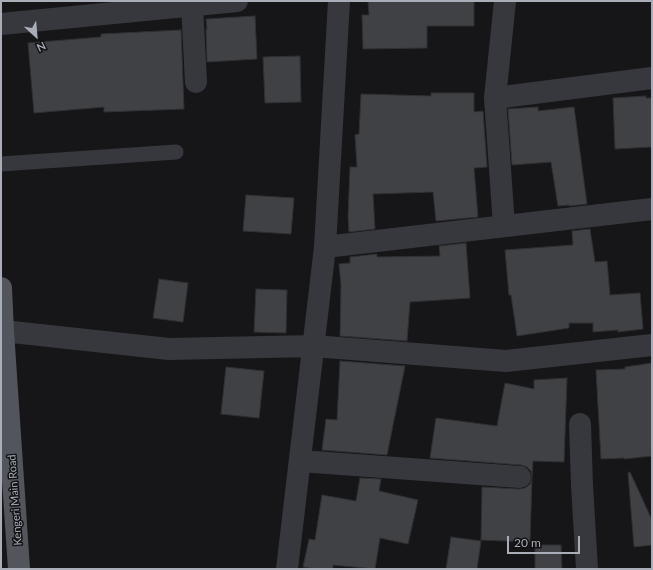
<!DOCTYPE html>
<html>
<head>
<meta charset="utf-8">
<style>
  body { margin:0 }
  #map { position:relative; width:653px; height:570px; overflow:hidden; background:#161618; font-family:Lato,sans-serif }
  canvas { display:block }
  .frame { position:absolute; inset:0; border:2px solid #a8adb8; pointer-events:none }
  .north { position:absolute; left:16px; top:16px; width:40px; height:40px; -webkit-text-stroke:3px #111113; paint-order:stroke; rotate:154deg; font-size:11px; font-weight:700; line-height:16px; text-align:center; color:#a8adb8 }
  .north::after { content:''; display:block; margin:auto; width:14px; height:18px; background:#a8adb8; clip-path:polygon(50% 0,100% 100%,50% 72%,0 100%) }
  .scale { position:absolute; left:507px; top:536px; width:73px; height:18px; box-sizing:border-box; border:2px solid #a8adb8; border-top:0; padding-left:5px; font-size:12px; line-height:14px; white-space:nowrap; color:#a8adb8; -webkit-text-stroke:3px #111113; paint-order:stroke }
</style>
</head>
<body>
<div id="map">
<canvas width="653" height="570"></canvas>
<div class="frame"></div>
<div class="north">N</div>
<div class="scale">20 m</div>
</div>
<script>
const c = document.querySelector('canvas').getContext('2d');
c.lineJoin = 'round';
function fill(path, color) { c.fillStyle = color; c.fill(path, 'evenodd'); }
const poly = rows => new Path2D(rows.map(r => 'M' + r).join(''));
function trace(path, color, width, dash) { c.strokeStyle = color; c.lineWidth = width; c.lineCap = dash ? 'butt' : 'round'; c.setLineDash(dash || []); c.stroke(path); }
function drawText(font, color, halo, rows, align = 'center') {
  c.font = font + ' Lato,sans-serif'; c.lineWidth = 3; c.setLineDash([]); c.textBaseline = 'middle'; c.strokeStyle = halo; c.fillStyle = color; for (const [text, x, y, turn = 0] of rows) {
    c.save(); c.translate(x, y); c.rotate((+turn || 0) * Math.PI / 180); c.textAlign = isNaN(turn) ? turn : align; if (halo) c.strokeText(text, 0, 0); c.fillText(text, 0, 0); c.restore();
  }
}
const building = poly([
  [368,1,474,1,474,26,427,26,427,48,363,49,362,15,369,15,368,1],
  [255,16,257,59,207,62,206,29,207,29,206,19,255,16],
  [181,30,184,109,104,112,104,107,34,113,28,43,101,37,101,34,181,30],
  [300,56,301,102,265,103,263,57,300,56],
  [431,93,474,93,474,112,483,111,487,167,474,168,478,217,436,221,433,192,373,194,375,229,349,232,348,217,350,167,357,167,355,135,359,134,361,94,431,96,431,93],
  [646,96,646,98,652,98,652,147,615,149,613,98,646,96],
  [538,107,538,111,574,107,587,204,569,206,569,205,558,206,551,162,512,165,508,109,538,107],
  [246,195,294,198,291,234,243,231,246,195],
  [590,229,595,262,607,261,610,295,640,293,643,329,618,332,618,330,593,332,593,323,569,323,569,328,517,336,511,295,509,295,505,250,573,245,572,231,590,229],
  [466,243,470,298,410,302,407,341,340,336,341,285,339,264,350,263,350,257,377,254,377,257,440,256,439,246,466,243],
  [159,279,188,283,183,322,153,318,159,279],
  [256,289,287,290,286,333,254,332,256,289],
  [340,361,405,366,387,455,322,450,326,419,337,420,340,361],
  [652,363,652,456,624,459,624,458,601,459,596,370,625,369,625,367,652,363],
  [226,367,264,371,259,418,221,414,226,367],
  [567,378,564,462,533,461,532,477,531,471,527,467,521,465,430,458,436,418,497,426,505,383,534,389,534,380,567,378],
  [630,472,652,520,652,545,634,547,628,473,630,472],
  [360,478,381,479,379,491,418,500,408,544,380,538,375,569,333,565,333,569,316,569,303,567,309,539,315,540,322,495,356,501,360,478],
  [532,478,530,542,481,540,482,487,519,489,525,488,530,484,532,478],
  [451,537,481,541,477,569,446,569,451,537],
  [535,545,561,545,562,569,535,569,535,545]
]);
fill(building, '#404145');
trace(building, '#303034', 1);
trace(poly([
  [1,164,176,152]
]), '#37383d', 15);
trace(poly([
  [192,5,196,82],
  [1,24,237,1],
  [495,98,652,78],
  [504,226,495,98,505,1],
  [325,247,652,209],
  [3,331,169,349,313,346,506,361,652,345],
  [580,424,582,485,587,569],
  [300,461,520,477],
  [287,569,325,247,339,1]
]), '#37383d', 22);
trace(poly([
  [1,288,3,331,19,569]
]), '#53555c', 22);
drawText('11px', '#a8adb8', '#111113', [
  ["Kengeri Main Road",15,500,-94]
]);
</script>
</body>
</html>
